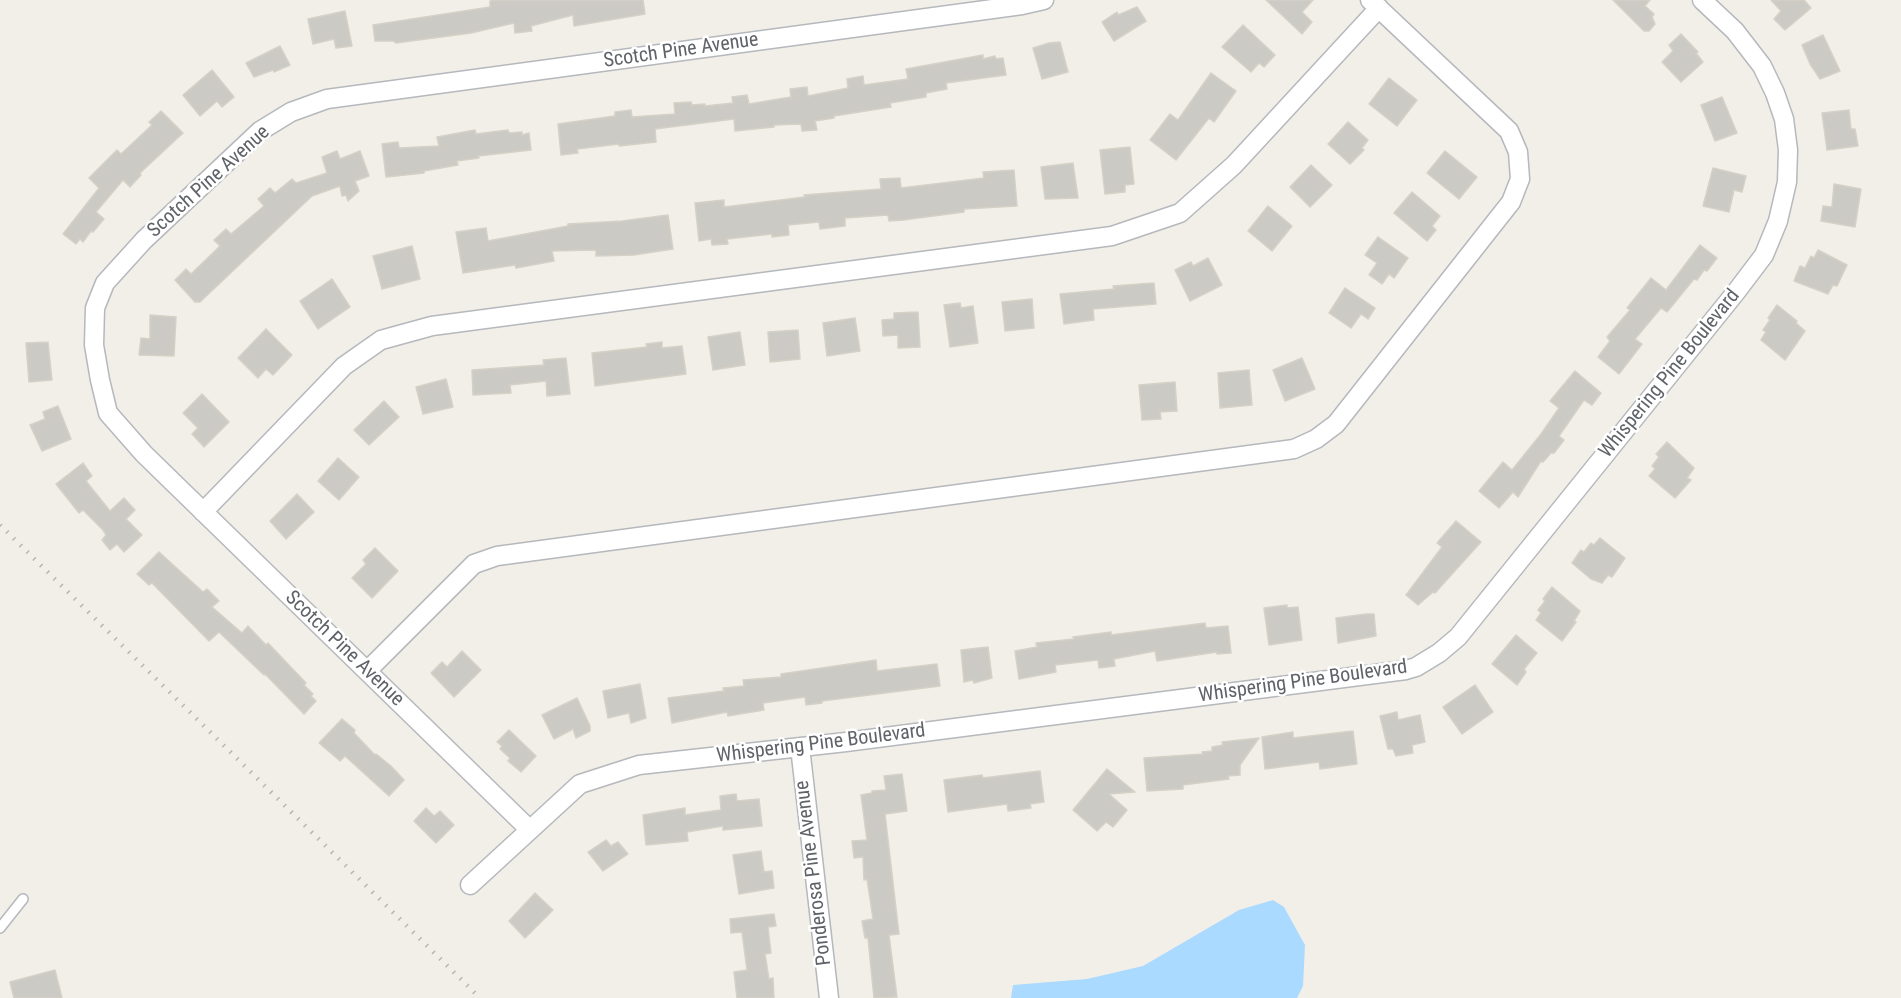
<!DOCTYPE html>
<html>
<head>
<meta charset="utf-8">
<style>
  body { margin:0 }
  canvas { display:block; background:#f1efe8 }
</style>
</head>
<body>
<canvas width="1901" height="998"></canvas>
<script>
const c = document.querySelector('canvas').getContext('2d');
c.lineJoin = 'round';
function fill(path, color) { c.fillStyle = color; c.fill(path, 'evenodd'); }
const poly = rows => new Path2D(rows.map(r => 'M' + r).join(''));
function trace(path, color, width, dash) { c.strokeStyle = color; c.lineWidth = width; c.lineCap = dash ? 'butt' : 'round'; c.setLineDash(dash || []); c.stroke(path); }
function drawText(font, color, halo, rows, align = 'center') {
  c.font = font + ' "Roboto Condensed",sans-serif'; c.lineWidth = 5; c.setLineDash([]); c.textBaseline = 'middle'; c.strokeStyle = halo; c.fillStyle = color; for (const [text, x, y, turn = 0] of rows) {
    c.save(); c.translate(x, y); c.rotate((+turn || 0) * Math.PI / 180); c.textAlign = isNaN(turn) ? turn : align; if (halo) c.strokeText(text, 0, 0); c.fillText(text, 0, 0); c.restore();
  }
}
fill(poly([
  [1273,900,1284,907,1305,945,1303,986,1297,998,1011,998,1013,985,1087,979,1143,966,1239,910]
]), '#aadaff');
const building = poly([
  [499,0,643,0,645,14,574,26,573,15,531,26,532,31,515,33,514,23,471,33,396,43,393,41,375,41,373,25,490,7,490,1,499,0],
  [1266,0,1313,0,1302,12,1312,22,1302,34,1266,0],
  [1613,0,1650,0,1645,6,1654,14,1652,17,1655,24,1649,31,1644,31,1613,0],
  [1771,0,1804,0,1811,8,1785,30,1774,19,1781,11,1771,0],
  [1137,7,1146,21,1114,41,1102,22,1117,12,1118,15,1137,7],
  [345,11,352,46,336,48,334,39,313,44,308,19,345,11],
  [1243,25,1275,55,1264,67,1259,63,1251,72,1222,47,1243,25],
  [1681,34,1698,52,1696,53,1703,62,1681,82,1662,62,1673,51,1669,45,1681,34],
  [1823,35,1840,71,1820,79,1810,64,1802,45,1823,35],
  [1060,42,1068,72,1042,79,1033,48,1049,43,1060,42],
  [280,46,290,65,274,72,273,70,254,77,246,63,280,46],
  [983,55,983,59,995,56,996,59,1003,58,1006,75,946,83,947,89,926,93,926,97,890,103,891,107,834,116,834,118,815,121,817,130,802,131,801,124,774,125,774,127,735,131,734,119,655,129,656,142,619,146,619,144,577,149,578,153,561,155,558,124,615,116,615,112,631,110,632,117,675,114,674,103,691,102,692,105,705,104,705,106,733,103,732,97,747,95,749,104,791,97,790,89,807,87,808,96,848,88,847,79,863,76,864,85,908,79,906,69,983,55],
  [212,70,234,97,222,107,217,101,200,116,183,95,212,70],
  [1211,73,1236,91,1214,122,1209,118,1176,160,1150,140,1170,114,1178,120,1211,73],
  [1389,78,1417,100,1397,126,1369,104,1389,78],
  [1722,97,1737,133,1715,141,1701,105,1722,97],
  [1849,110,1851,129,1855,129,1858,146,1827,150,1822,113,1849,110],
  [161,111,183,133,140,173,141,175,130,187,123,180,96,212,104,219,93,232,91,231,83,242,80,239,76,244,63,234,99,188,89,178,117,150,121,154,152,125,149,122,161,111],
  [1348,122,1368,140,1362,148,1364,150,1350,164,1328,144,1348,122],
  [475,130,476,134,508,130,509,133,522,132,522,135,529,133,531,150,478,156,479,158,457,161,458,165,424,171,424,173,386,177,382,144,398,142,399,148,439,146,437,137,475,130],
  [1130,147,1134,184,1125,185,1125,192,1105,194,1100,150,1130,147],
  [337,151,340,159,360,151,369,176,355,181,359,191,348,201,346,195,342,196,340,186,312,196,200,302,195,302,175,280,186,269,191,274,220,246,214,240,226,229,231,234,264,206,258,199,270,188,275,193,292,179,296,183,327,173,322,157,337,151],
  [1445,151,1477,177,1459,199,1427,173,1445,151],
  [1073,163,1078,198,1045,199,1041,167,1073,163],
  [1311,165,1332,185,1310,207,1290,187,1311,165],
  [1713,168,1746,176,1742,192,1734,190,1729,212,1703,206,1713,168],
  [1014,170,1017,206,964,209,964,212,903,220,889,221,888,215,845,218,845,226,820,229,819,222,788,225,789,235,772,237,772,234,727,239,728,244,712,245,711,239,699,241,695,203,724,200,724,207,805,197,804,195,881,189,880,179,900,178,901,188,984,178,983,172,1014,170],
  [1834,184,1861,189,1855,227,1821,221,1823,206,1832,207,1834,184],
  [1412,192,1440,216,1432,226,1436,230,1427,241,1394,213,1412,192],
  [1268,206,1292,226,1272,251,1248,231,1268,206],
  [668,215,673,249,634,255,596,256,596,250,552,251,554,261,516,268,515,265,463,273,456,232,486,228,488,241,568,226,568,224,622,221,668,215],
  [1378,237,1408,258,1394,278,1389,274,1382,284,1369,275,1377,263,1365,255,1378,237],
  [1700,245,1717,258,1707,271,1704,270,1697,280,1694,279,1667,312,1661,308,1635,339,1642,344,1619,374,1598,357,1610,341,1607,337,1630,310,1627,308,1651,278,1666,290,1700,245],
  [412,246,420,279,382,289,373,256,412,246],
  [1818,250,1847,265,1837,286,1833,285,1828,294,1794,281,1800,266,1805,268,1811,256,1814,258,1818,250],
  [1208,258,1222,285,1190,301,1175,270,1191,262,1193,266,1208,258],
  [332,279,350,307,318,329,300,301,332,279],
  [1154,283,1156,304,1093,309,1094,320,1064,324,1060,294,1114,289,1113,286,1154,283],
  [1345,288,1375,308,1368,319,1361,314,1351,328,1329,313,1345,288],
  [1032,299,1034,328,1005,331,1002,302,1032,299],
  [960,303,961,308,973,306,978,343,950,347,944,305,960,303],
  [1777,305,1797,321,1796,323,1805,331,1785,360,1761,340,1766,332,1763,330,1770,320,1768,318,1777,305],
  [918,312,920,347,898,348,898,335,883,336,882,320,894,319,894,313,918,312],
  [150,315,176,317,174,356,139,355,141,338,150,339,150,315],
  [855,318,860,351,827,356,823,323,855,318],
  [266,329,292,355,273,375,266,369,258,378,238,358,266,329],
  [798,330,800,359,770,362,768,332,798,330],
  [740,332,745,365,713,370,708,337,740,332],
  [48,342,52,380,29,382,26,343,48,342],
  [662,342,662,348,682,346,686,374,595,386,592,353,647,347,646,344,662,342],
  [566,358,570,394,547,396,546,381,510,385,511,393,473,395,472,370,544,365,543,360,566,358],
  [1302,358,1315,389,1285,401,1273,370,1302,358],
  [1249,370,1252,405,1220,408,1218,373,1249,370],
  [1575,371,1601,393,1592,405,1584,400,1559,436,1564,440,1554,453,1551,453,1543,462,1541,461,1518,497,1513,492,1499,508,1479,491,1503,462,1512,470,1541,434,1559,408,1550,401,1575,371],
  [446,379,453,407,423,414,416,387,446,379],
  [1175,382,1177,411,1160,412,1161,419,1142,420,1139,385,1175,382],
  [202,394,229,422,204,447,192,434,198,428,183,413,202,394],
  [384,401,399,417,369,445,354,430,384,401],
  [58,406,71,439,42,451,30,425,45,419,43,412,58,406],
  [1667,442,1694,468,1687,478,1691,480,1675,498,1649,476,1655,469,1652,466,1659,457,1656,454,1667,442],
  [338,458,359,477,339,500,318,481,338,458],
  [83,463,92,476,86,481,110,511,124,498,135,510,126,519,142,535,124,552,117,544,110,550,102,540,106,535,103,530,83,510,79,513,56,484,83,463],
  [297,494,314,512,286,539,270,521,297,494],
  [1456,521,1481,542,1435,593,1433,592,1418,605,1406,595,1442,547,1437,543,1456,521],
  [1600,538,1625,558,1612,577,1608,575,1602,583,1591,579,1572,563,1581,550,1584,552,1591,543,1594,545,1600,538],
  [375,548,398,571,372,598,352,578,366,564,363,560,375,548],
  [159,552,203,592,207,589,219,601,212,607,242,633,248,626,266,645,268,643,306,683,304,685,313,694,311,696,316,701,304,714,265,674,264,675,219,632,209,641,152,583,149,585,137,574,159,552],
  [1552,587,1580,611,1574,621,1576,622,1562,641,1536,620,1541,613,1538,610,1545,601,1543,599,1552,587],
  [1287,605,1287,608,1298,607,1302,640,1269,645,1264,608,1287,605],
  [1366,614,1374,614,1376,636,1338,643,1336,618,1366,614],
  [1205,623,1206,628,1228,626,1231,653,1217,654,1217,652,1157,661,1155,651,1114,659,1115,666,1099,668,1098,660,1055,665,1056,672,1019,679,1015,651,1037,647,1036,643,1074,639,1073,637,1111,632,1111,635,1205,623],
  [1516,635,1537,653,1524,669,1526,672,1517,685,1492,664,1516,635],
  [988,647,992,678,974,683,973,680,964,682,961,650,988,647],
  [462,651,481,670,454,697,431,673,442,662,447,667,462,651],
  [876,660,877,671,937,664,940,686,822,701,822,703,806,705,805,697,763,703,764,710,728,716,727,712,672,723,668,698,724,691,723,688,744,686,743,680,781,677,781,674,876,660],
  [640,684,646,718,631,723,629,713,608,718,603,691,640,684],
  [1475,685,1493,712,1462,734,1443,707,1475,685],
  [577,698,590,726,590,731,576,738,573,729,554,739,542,715,577,698],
  [1397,712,1398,720,1420,715,1425,742,1412,745,1413,753,1396,756,1393,749,1388,749,1380,716,1397,712],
  [342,719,355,730,354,733,375,755,376,754,391,766,404,780,389,796,345,756,340,761,319,743,342,719],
  [509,730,536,756,521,772,508,761,510,758,500,749,502,746,497,742,509,730],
  [1353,731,1357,764,1320,769,1319,762,1265,769,1262,737,1293,732,1293,738,1353,731],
  [1259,738,1240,765,1240,775,1228,776,1229,779,1183,785,1183,789,1147,791,1144,758,1203,754,1202,752,1212,751,1212,747,1223,745,1222,742,1259,738],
  [1107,769,1135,792,1109,794,1127,810,1113,827,1106,822,1097,831,1073,810,1107,769],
  [1040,771,1044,802,1030,804,1031,808,1008,811,1007,804,948,812,944,780,982,775,983,778,1040,771],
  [902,774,907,811,885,814,899,934,889,935,897,997,874,998,868,938,865,938,862,921,873,919,867,879,864,880,863,857,854,858,852,841,867,840,861,795,872,793,872,791,886,790,884,776,902,774],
  [736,794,737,801,759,799,762,826,723,830,723,826,687,832,688,841,646,845,643,815,685,808,685,815,721,810,720,796,736,794],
  [426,808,434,816,440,811,454,825,436,843,414,821,426,808],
  [606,840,611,846,618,842,628,854,603,871,588,852,606,840],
  [761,851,764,872,772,871,774,888,739,894,733,855,761,851],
  [535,893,553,910,525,938,509,921,535,893],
  [774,914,776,926,768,927,771,953,765,954,769,979,773,978,774,998,737,998,734,972,747,970,742,932,731,933,730,919,774,914],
  [55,970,62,998,14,998,10,982,55,970]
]);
fill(building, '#cccac5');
trace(building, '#d6d1c6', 1.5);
const service = poly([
  [0,928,23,899]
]);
const minor = poly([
  [203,512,344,366,381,340,432,326,1112,236,1180,213,1234,165,1379,8],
  [367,671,474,564,497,556,1294,449,1316,439,1336,424,1511,202,1520,179,1518,152,1509,131,1370,0],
  [800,747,829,998],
  [529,829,144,454,108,413,100,380,94,345,95,308,105,283,144,240,260,131,291,112,327,99,1022,5,1044,0],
  [470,885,580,784,639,765,846,742,1406,670,1416,667,1439,653,1458,637,1736,292,1764,255,1778,221,1787,182,1788,150,1784,119,1775,93,1762,66,1735,31,1702,0]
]);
trace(service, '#b5b8bc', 12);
trace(minor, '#b5b8bc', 21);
trace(service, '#fff', 9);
trace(minor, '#fff', 18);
trace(poly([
  [0,525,480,998]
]), '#b6b7b8', 4.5, [1.5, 8]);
drawText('20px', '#5f6368', '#fff', [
  ["Scotch Pine Avenue",681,51,-8],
  ["Scotch Pine Avenue",209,182,-42],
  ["Whispering Pine Boulevard",1670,374,-51],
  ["Scotch Pine Avenue",344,649,44],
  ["Whispering Pine Boulevard",1303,682,-8],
  ["Whispering Pine Boulevard",821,744,-7],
  ["Ponderosa Pine Avenue",814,873,-97]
]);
</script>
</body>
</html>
